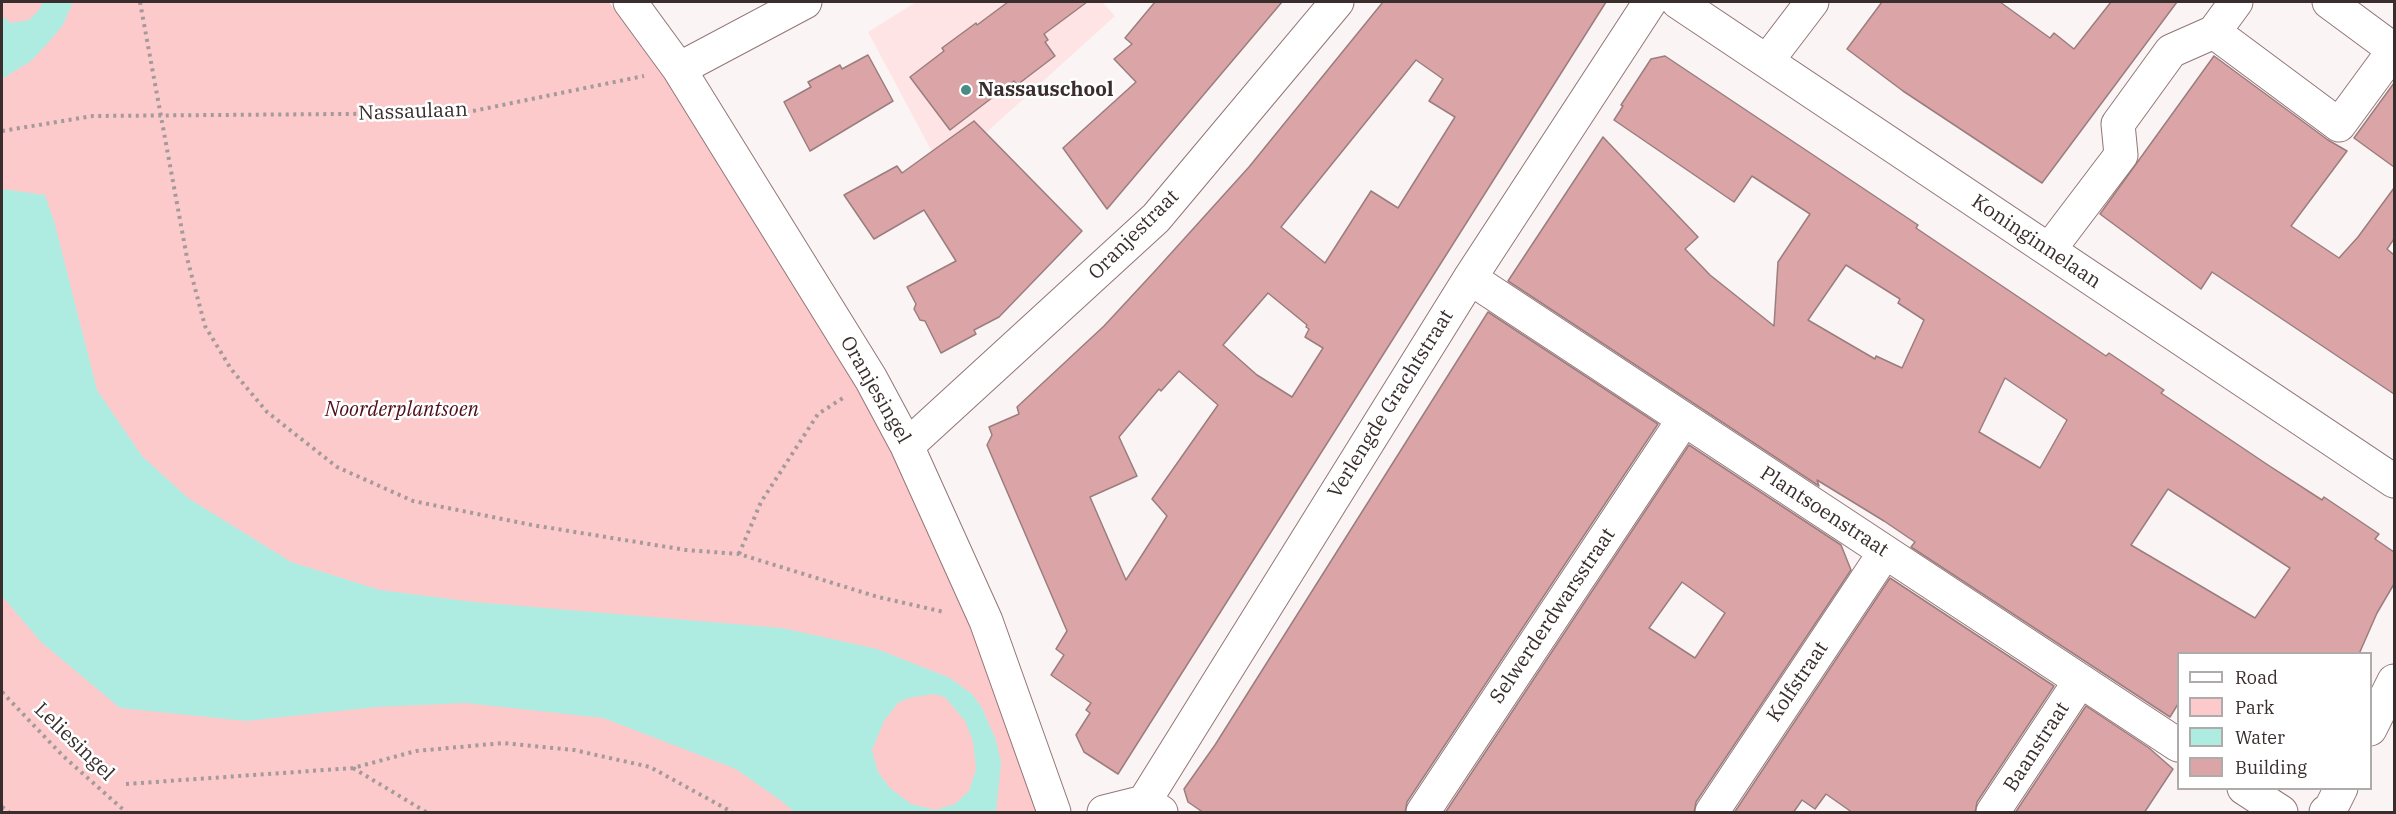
<!DOCTYPE html>
<html>
<head>
<meta charset="utf-8">
<style>
  body { margin:0 }
  #map { position:relative; width:2396px; height:814px; overflow:hidden; background:#fbf4f4; font-family:"IBM Plex Serif",serif }
  canvas { display:block }
  .frame { position:absolute; inset:0; border:3px solid #3a2d2d; pointer-events:none }
  .legend { position:absolute; left:2177px; top:652px; width:195px; height:138px; box-sizing:border-box; background:#fff; border:2px solid #b0abab; margin:0; padding:8px 10px; list-style:none; font-size:18px; color:#3a2d2d }
  .legend li { display:flex; align-items:center; gap:12px; height:30px }
  .legend b { width:30px; border:2px solid #b0abab }
</style>
</head>
<body>
<div id="map">
<canvas width="2396" height="814"></canvas>
<div class="frame"></div>
<ul class="legend">
<li><b style="height:8px;background:#fff"></b>Road</li>
<li><b style="height:16px;background:#fdcacc"></b>Park</li>
<li><b style="height:16px;background:#aeece1"></b>Water</li>
<li><b style="height:16px;background:#dba5a8"></b>Building</li>
</ul>
</div>
<script>
const c = document.querySelector('canvas').getContext('2d');
c.lineJoin = 'round';
function fill(path, color) { c.fillStyle = color; c.fill(path, 'evenodd'); }
const poly = rows => new Path2D(rows.map(r => 'M' + r).join(''));
function trace(path, color, width, dash) { c.strokeStyle = color; c.lineWidth = width; c.lineCap = dash ? 'butt' : 'round'; c.setLineDash(dash || []); c.stroke(path); }
function drawText(font, color, halo, rows, align = 'center') {
  c.font = font + ' "IBM Plex Serif",serif'; c.lineWidth = 5; c.setLineDash([]); c.textBaseline = 'middle'; c.strokeStyle = halo; c.fillStyle = color; for (const [text, x, y, turn = 0] of rows) {
    c.save(); c.translate(x, y); c.rotate((+turn || 0) * Math.PI / 180); c.textAlign = isNaN(turn) ? turn : align; if (halo) c.strokeText(text, 0, 0); c.fillText(text, 0, 0); c.restore();
  }
}
fill(poly([
  [916,2,1102,2,1115,16,946,169,930,148,868,32]
]), '#fee4e5');
fill(poly([
  [2,2,609,2,680,100,856,385,891,450,969,623,991,682,1036,812,2,812]
]), '#fdcacc');
fill(poly([
  [43,2,73,2,63,25,48,43,31,61,2,79,2,16,11,23,29,20,39,10],
  [2,189,45,195,54,221,97,390,142,456,188,498,291,562,380,590,474,602,782,628,877,649,950,678,972,694,982,708,996,740,1001,763,996,812,794,812,784,803,736,769,603,718,465,703,377,707,246,721,120,708,41,642,2,596],
  [934,694,945,697,965,721,973,741,976,769,969,791,955,804,935,810,911,804,890,788,878,772,872,750,884,721,898,703,909,698]
]), '#aeece1');
const building = poly([
  [1008,2,1087,2,1044,34,1048,40,1045,42,1055,56,1017,85,1014,81,950,130,910,77,944,51,942,48,976,23,977,25,1008,2],
  [1155,2,1282,2,1107,209,1063,148,1136,82,1114,59,1132,44,1125,38,1155,2],
  [1383,2,1606,2,1118,774,1084,752,1076,735,1090,713,1086,710,1091,703,1051,675,1064,655,1056,649,1067,631,987,445,992,435,989,427,1019,414,1017,407,1104,326,1155,271,1249,167,1383,2],
  [1416,60,1443,79,1429,101,1455,117,1398,208,1371,191,1325,263,1281,227,1416,60],
  [1268,293,1307,325,1306,327,1309,329,1305,337,1323,348,1292,397,1257,375,1223,345,1268,293],
  [1179,371,1218,405,1152,499,1167,516,1126,580,1090,497,1137,476,1119,437,1159,389,1161,391,1179,371],
  [1882,2,2000,2,2050,38,2054,33,2074,49,2111,2,2177,2,2042,183,1903,91,1847,49,1882,2],
  [868,55,893,101,810,151,784,102,811,87,808,82,840,65,842,69,868,55],
  [1665,56,1918,225,1916,228,2106,356,2109,353,2164,390,2161,393,2268,465,2322,500,2324,497,2379,534,2375,539,2394,552,2394,584,2377,613,2359,654,2178,654,2178,704,2170,717,1911,547,1915,542,1884,521,1817,480,1819,486,1508,281,1603,137,1698,237,1685,249,1710,275,1774,326,1778,262,1810,214,1752,176,1734,202,1614,120,1623,106,1621,105,1651,59,1665,56],
  [1846,265,1900,299,1898,303,1924,320,1902,368,1876,356,1875,359,1808,320,1846,265],
  [2005,378,2067,420,2040,468,1979,432,2005,378],
  [2168,489,2290,568,2255,618,2131,545,2168,489],
  [2214,56,2328,140,2347,151,2291,226,2339,258,2358,237,2394,188,2394,239,2387,249,2394,255,2394,394,2212,272,2201,289,2100,214,2214,56],
  [2394,83,2394,167,2354,138,2394,83],
  [974,121,1082,231,999,317,974,330,976,334,941,353,925,321,920,320,914,309,916,304,907,287,956,261,924,210,874,239,844,195,897,166,902,173,974,121],
  [1488,312,1658,424,1407,802,1405,813,1204,813,1188,802,1184,789,1215,745,1488,312],
  [1689,445,1841,545,1851,570,1696,802,1694,813,1445,813,1689,445],
  [1682,582,1725,613,1695,658,1649,628,1682,582],
  [1890,578,2054,686,1977,802,1975,813,1853,813,1826,794,1815,809,1802,800,1793,813,1734,813,1890,578],
  [2086,706,2149,748,2173,769,2144,813,2015,813,2086,706]
]);
fill(building, '#dba5a8');
trace(building, '#9b7d7e', 1.5);
const minor = poly([
  [630,2,679,69,871,379,907,446,986,621,1054,812],
  [1678,2,2394,481],
  [2214,32,2339,125,2394,50,2329,2],
  [1767,61,1812,2],
  [679,69,805,2],
  [2049,250,2121,155,2118,124,2171,51,2214,32,2236,2],
  [1470,278,2178,745],
  [907,446,1156,218,1337,2],
  [2370,729,2394,681],
  [2244,788,2281,812],
  [1104,812,1144,802,1161,812],
  [1144,812,1144,802,1470,278,1650,2],
  [1423,812,1684,419],
  [1712,812,1885,552],
  [1993,812,2080,681],
  [2326,812,2330,810,2341,788]
]);
trace(minor, '#937677', 35);
trace(poly([
  [140,2,187,258,205,326,231,369,267,412,337,467,413,501,532,525,686,550,739,554,878,597,944,612],
  [2,131,93,116,463,113,644,76],
  [739,554,761,502,818,414,843,398],
  [2,692,63,756,126,812],
  [353,768,426,812],
  [126,784,353,768,416,751,503,743,574,750,650,767,732,812],
  [2,807,9,812]
]), '#a49a9a', 4, [3, 4.5]);
trace(minor, '#fff', 33);
for (const [x, y, r, color] of [
  [966,90,6,"#488d83"]
]) { const dot = new Path2D(); dot.arc(x, y, r, 0, 2 * Math.PI); c.fillStyle = color; c.fill(dot); trace(dot, '#fff', 2); }
drawText('bold 20px', '#3a2d2d', '#fff', [
  ["Nassauschool",978,90]
], 'left');
drawText('20px', '#3a2d2d', '#fff', [
  ["Nassaulaan",413,112,-2],
  ["Oranjestraat",1134,235,-45],
  ["Koninginnelaan",2036,242,34],
  ["Oranjesingel",875,390,60],
  ["Verlengde Grachtstraat",1391,404,-58],
  ["Plantsoenstraat",1824,512,33],
  ["Selwerderdwarsstraat",1553,616,-56],
  ["Kolfstraat",1798,682,-56],
  ["Leliesingel",74,742,44],
  ["Baanstraat",2037,747,-57]
]);
drawText('italic 20px', '#4f0f1a', '#fff', [
  ["Noorderplantsoen",402,410]
]);
</script>
</body>
</html>
